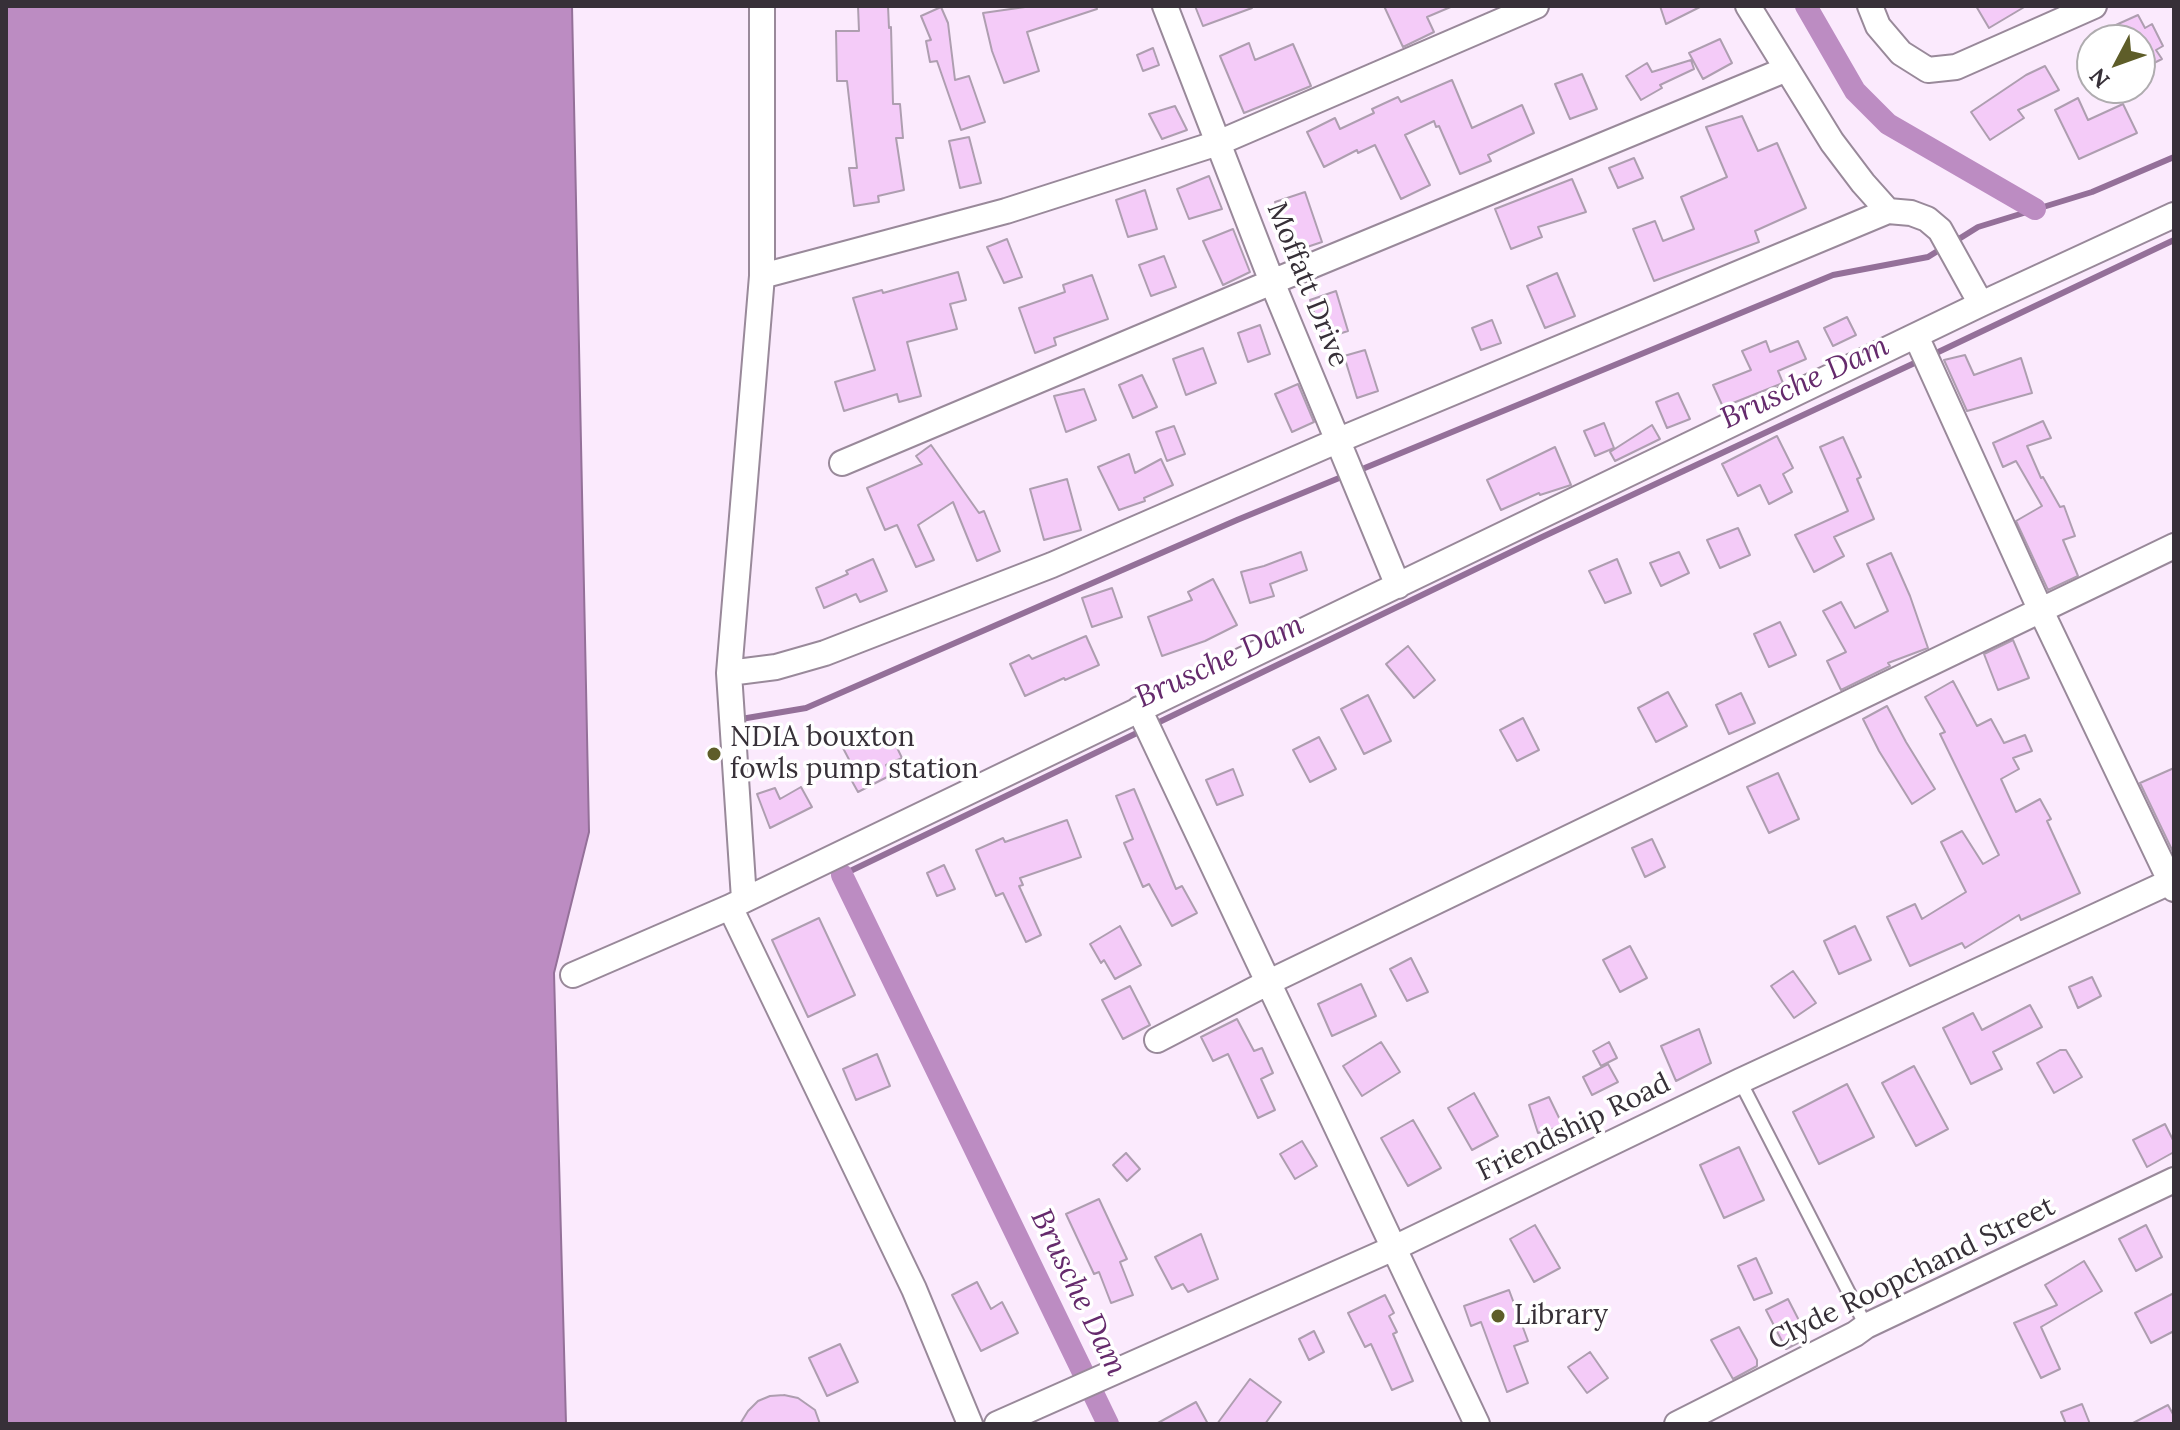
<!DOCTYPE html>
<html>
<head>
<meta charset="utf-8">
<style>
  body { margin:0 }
  #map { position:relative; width:2180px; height:1430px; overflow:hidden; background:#fbeafd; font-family:Lora,serif }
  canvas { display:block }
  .frame { position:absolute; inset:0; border:8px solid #373038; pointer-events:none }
  .north { position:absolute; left:2076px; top:24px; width:80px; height:80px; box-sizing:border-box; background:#fff; border:2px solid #afacaf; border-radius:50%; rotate:229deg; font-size:22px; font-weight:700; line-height:32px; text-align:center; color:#373038 }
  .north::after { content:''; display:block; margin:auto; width:28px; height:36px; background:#5e5d29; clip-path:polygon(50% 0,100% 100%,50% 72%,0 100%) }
</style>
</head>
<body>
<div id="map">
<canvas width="2180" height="1430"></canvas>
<div class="frame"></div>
<div class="north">N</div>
</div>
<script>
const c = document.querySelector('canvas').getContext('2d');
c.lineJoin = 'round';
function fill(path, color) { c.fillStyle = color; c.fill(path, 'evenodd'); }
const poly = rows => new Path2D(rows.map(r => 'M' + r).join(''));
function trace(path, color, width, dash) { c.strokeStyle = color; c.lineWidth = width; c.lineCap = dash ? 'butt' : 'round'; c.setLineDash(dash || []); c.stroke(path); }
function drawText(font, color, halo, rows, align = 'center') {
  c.font = font + ' Lora,serif'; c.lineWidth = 7; c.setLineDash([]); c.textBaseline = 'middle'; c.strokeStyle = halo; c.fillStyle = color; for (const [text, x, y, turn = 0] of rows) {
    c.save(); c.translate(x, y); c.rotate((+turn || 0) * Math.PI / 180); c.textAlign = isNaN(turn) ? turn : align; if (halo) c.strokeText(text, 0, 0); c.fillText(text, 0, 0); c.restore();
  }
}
const water = poly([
  [6,6,572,6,589,832,554,973,566,1424,6,1424,6,6]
]);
fill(water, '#bc8cc2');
trace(water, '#947099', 2);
trace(poly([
  [1954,242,1978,227,2092,192,2174,157],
  [1932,355,2174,240],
  [1355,472,1833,275,1928,257,1944,247],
  [741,719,806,708,1237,520,1344,476],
  [1151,726,1540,538,1921,360],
  [842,875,1141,731]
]), '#947099', 6);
trace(poly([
  [1806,6,1855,91,1888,124,2035,209],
  [842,875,1108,1424]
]), '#bc8cc2', 22);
const building = poly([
  [858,6,888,6,889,28,891,27,893,104,900,104,903,138,896,138,904,190,878,196,879,202,854,206,849,168,857,168,847,81,837,81,836,31,859,31,858,6],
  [1032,6,1096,6,1097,9,1027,32,1039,71,1004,83,992,51,983,13,1032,6],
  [1195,6,1252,6,1252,8,1203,26,1195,6],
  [1384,6,1453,6,1427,17,1434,32,1403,47,1384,6],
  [1660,6,1702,6,1666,24,1660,6],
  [1976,6,2026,6,1989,28,1976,6],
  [941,7,948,23,955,80,969,76,985,122,961,130,937,61,930,62,926,41,931,40,921,16,941,7],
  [2138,15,2145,28,2152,24,2163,46,2156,50,2162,59,2140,70,2140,40,2090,40,2108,31,2107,29,2138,15],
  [1720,39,1732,63,1703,79,1689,53,1720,39],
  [1249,43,1255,60,1293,44,1311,86,1244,113,1220,56,1249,43],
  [1153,48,1159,65,1143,71,1137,55,1153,48],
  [1691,60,1694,69,1660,85,1662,88,1641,100,1626,76,1647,63,1652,72,1691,60],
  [2045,66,2059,90,2018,110,2024,118,1990,140,1971,112,2026,75,2045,66],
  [1582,74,1597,109,1570,119,1555,84,1582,74],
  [1452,80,1472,128,1522,105,1534,133,1488,155,1491,161,1460,174,1439,126,1436,127,1434,121,1405,135,1430,185,1401,199,1375,145,1358,153,1357,150,1324,167,1307,132,1335,118,1340,129,1374,113,1372,109,1398,97,1401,102,1452,80],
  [2078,98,2088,120,2123,104,2137,133,2079,159,2055,110,2078,98],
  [1175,106,1187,130,1162,139,1149,114,1175,106],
  [1742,116,1758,151,1777,143,1806,208,1755,231,1759,242,1654,281,1633,229,1655,221,1663,241,1694,229,1681,197,1727,177,1706,127,1742,116],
  [969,137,981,183,960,188,949,141,969,137],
  [1634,158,1643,178,1618,188,1609,168,1634,158],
  [1209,176,1222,209,1189,219,1177,189,1209,176],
  [1572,179,1586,212,1538,227,1542,237,1511,249,1495,209,1572,179],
  [1145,190,1157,229,1128,237,1116,200,1145,190],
  [1305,192,1322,242,1292,252,1275,202,1305,192],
  [1233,229,1250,272,1223,285,1203,241,1233,229],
  [1007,239,1022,277,1004,283,987,247,1007,239],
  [1164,256,1176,287,1151,296,1139,265,1164,256],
  [958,272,966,300,950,304,957,329,907,342,921,396,899,402,897,394,844,411,835,382,875,370,853,298,882,290,883,293,958,272],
  [1557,273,1575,316,1545,328,1527,286,1557,273],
  [1092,275,1108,319,1054,338,1056,345,1035,353,1019,308,1065,292,1063,285,1092,275],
  [1336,291,1348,331,1323,339,1310,300,1336,291],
  [1847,317,1856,335,1833,346,1824,328,1847,317],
  [1492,320,1501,343,1481,350,1472,328,1492,320],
  [1260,325,1270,354,1248,362,1238,333,1260,325],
  [1766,341,1770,352,1798,341,1806,359,1778,371,1783,383,1723,407,1713,385,1751,370,1742,351,1766,341],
  [1203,348,1216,383,1186,395,1173,359,1203,348],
  [1365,350,1378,391,1357,398,1344,356,1365,350],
  [1965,355,1974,375,2021,358,2032,393,1967,411,1944,360,1965,355],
  [1142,375,1157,407,1133,418,1119,385,1142,375],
  [1298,384,1314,422,1292,432,1275,394,1298,384],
  [1084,389,1096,420,1066,432,1054,396,1084,389],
  [1678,393,1690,419,1667,428,1656,402,1678,393],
  [2043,421,2051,438,2027,446,2041,478,2043,477,2060,507,2064,506,2075,536,2063,540,2078,576,2048,590,2016,521,2042,506,2016,461,2003,467,1993,443,2043,421],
  [1604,423,1614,448,1595,456,1584,431,1604,423],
  [1652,425,1660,439,1615,461,1610,452,1652,425],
  [1174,426,1185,454,1167,461,1156,432,1174,426],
  [1777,436,1793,468,1783,474,1792,492,1769,504,1760,485,1738,496,1722,464,1777,436],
  [1843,437,1861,477,1857,479,1874,519,1834,537,1844,556,1814,572,1795,535,1848,511,1820,447,1843,437],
  [931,445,979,513,984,511,1000,551,977,561,953,502,918,525,934,560,916,567,897,525,885,530,867,488,922,464,916,456,931,445],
  [1555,447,1571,485,1540,495,1539,493,1501,510,1487,480,1555,447],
  [1129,454,1135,473,1161,459,1173,485,1144,498,1145,501,1119,510,1098,467,1129,454],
  [1067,479,1081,530,1044,540,1030,489,1067,479],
  [1738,528,1750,555,1720,568,1707,540,1738,528],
  [1301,552,1307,570,1270,584,1274,596,1250,603,1241,572,1264,566,1301,552],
  [1679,552,1689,573,1661,586,1650,563,1679,552],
  [1891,553,1910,596,1928,648,1888,663,1890,666,1841,690,1827,661,1846,652,1823,611,1841,602,1855,628,1888,611,1867,564,1891,553],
  [873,559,887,591,860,602,856,594,824,608,816,588,848,574,846,571,873,559],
  [1617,559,1631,593,1605,603,1589,571,1617,559],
  [1213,579,1237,625,1205,641,1162,656,1148,617,1192,600,1188,592,1213,579],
  [1112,588,1122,617,1092,627,1082,598,1112,588],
  [1780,622,1796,655,1769,667,1754,634,1780,622],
  [1086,636,1099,665,1065,680,1064,678,1025,696,1010,664,1029,655,1032,659,1086,636],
  [2013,640,2029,678,1998,690,1984,654,2013,640],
  [1408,646,1435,680,1414,698,1386,664,1408,646],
  [1953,681,1977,726,1991,719,2004,743,2025,735,2032,751,2013,758,2019,769,2001,779,2016,812,2040,799,2051,819,2047,821,2080,893,2021,920,2019,915,1965,948,1962,943,1910,966,1887,917,1915,904,1922,919,1966,892,1941,842,1962,831,1983,864,1999,855,1940,734,1945,732,1925,697,1953,681],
  [1668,692,1687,726,1656,742,1638,708,1668,692],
  [1741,693,1755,723,1729,734,1716,705,1741,693],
  [1368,695,1391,741,1364,754,1341,709,1368,695],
  [1887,706,1906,742,1935,789,1912,804,1879,751,1863,719,1887,706],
  [1523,718,1539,750,1517,761,1500,730,1523,718],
  [888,729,902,758,886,765,891,775,858,792,848,774,855,771,843,748,869,734,871,737,888,729],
  [1319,737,1336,769,1310,782,1293,750,1319,737],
  [2174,768,2174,854,2140,783,2174,768],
  [1233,769,1243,795,1217,805,1206,780,1233,769],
  [1778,773,1799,819,1769,833,1747,787,1778,773],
  [801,787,812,807,770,828,757,794,775,788,780,799,801,787],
  [1134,789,1176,889,1182,886,1197,913,1172,926,1149,884,1143,887,1124,843,1133,839,1116,796,1134,789],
  [1067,820,1081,857,1020,878,1023,885,1019,886,1041,935,1026,942,1003,893,996,896,976,850,1003,838,1005,842,1067,820],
  [1652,839,1665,867,1645,877,1632,848,1652,839],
  [944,865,955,889,937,896,927,873,944,865],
  [819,918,855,995,808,1017,772,940,819,918],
  [1120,926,1141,965,1115,979,1104,960,1101,963,1090,944,1120,926],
  [1855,926,1871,960,1839,974,1824,941,1855,926],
  [1630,946,1647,978,1620,992,1603,960,1630,946],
  [1411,958,1428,992,1407,1001,1390,969,1411,958],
  [1793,971,1816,1003,1794,1018,1771,986,1793,971],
  [2092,977,2101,996,2078,1008,2069,987,2092,977],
  [1361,984,1376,1016,1332,1036,1318,1004,1361,984],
  [1130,986,1150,1025,1123,1039,1102,1000,1130,986],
  [2030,1005,2042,1027,1993,1052,2002,1069,1971,1084,1943,1028,1973,1013,1982,1030,2030,1005],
  [1237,1019,1254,1051,1262,1048,1273,1073,1261,1079,1275,1110,1258,1118,1228,1054,1213,1061,1201,1037,1237,1019],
  [1699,1029,1711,1063,1676,1081,1661,1046,1699,1029],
  [1381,1042,1400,1072,1362,1096,1343,1066,1381,1042],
  [1609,1042,1617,1058,1601,1066,1593,1051,1609,1042],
  [2060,1050,2066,1050,2082,1077,2054,1093,2037,1063,2060,1050],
  [877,1054,890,1086,856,1100,843,1069,877,1054],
  [1608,1064,1618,1082,1592,1095,1583,1077,1608,1064],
  [1914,1066,1948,1129,1916,1146,1882,1083,1914,1066],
  [1847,1084,1874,1137,1819,1164,1793,1112,1847,1084],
  [1474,1093,1498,1136,1472,1150,1448,1108,1474,1093],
  [1549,1097,1563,1126,1538,1133,1529,1105,1549,1097],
  [1413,1120,1441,1168,1408,1186,1381,1138,1413,1120],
  [2165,1124,2174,1142,2174,1152,2147,1167,2133,1140,2165,1124],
  [1302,1141,1317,1166,1295,1179,1280,1154,1302,1141],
  [1739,1147,1764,1200,1724,1218,1700,1165,1739,1147],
  [1126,1153,1140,1169,1127,1181,1113,1165,1126,1153],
  [1099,1199,1127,1259,1120,1262,1133,1295,1111,1303,1099,1272,1094,1274,1066,1214,1099,1199],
  [1535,1225,1560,1268,1534,1282,1510,1239,1535,1225],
  [2146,1225,2162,1257,2136,1271,2119,1239,2146,1225],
  [1201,1234,1218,1279,1188,1292,1183,1284,1172,1289,1155,1257,1201,1234],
  [1756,1258,1772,1293,1754,1300,1738,1266,1756,1258],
  [2084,1261,2102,1291,2041,1327,2060,1369,2041,1378,2014,1323,2057,1305,2045,1285,2084,1261],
  [977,1282,991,1309,1002,1302,1018,1333,981,1351,952,1295,977,1282],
  [1509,1290,1528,1341,1514,1346,1528,1383,1507,1392,1481,1322,1471,1326,1464,1306,1509,1290],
  [2174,1293,2174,1331,2151,1343,2135,1313,2174,1293],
  [1385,1295,1394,1313,1389,1316,1397,1332,1393,1334,1413,1381,1392,1390,1371,1344,1365,1347,1348,1313,1385,1295],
  [1788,1299,1808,1338,1786,1349,1766,1310,1788,1299],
  [1739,1327,1757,1360,1757,1366,1733,1379,1711,1340,1739,1327],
  [1314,1331,1324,1352,1309,1360,1299,1339,1314,1331],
  [840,1344,858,1382,827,1396,809,1358,840,1344],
  [1590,1352,1608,1378,1587,1393,1568,1367,1590,1352],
  [1250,1379,1281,1402,1265,1424,1217,1424,1250,1379],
  [784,1395,798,1398,815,1410,820,1424,740,1424,748,1411,758,1401,770,1396,784,1395],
  [1196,1402,1208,1424,1156,1424,1196,1402],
  [2082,1404,2090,1424,2066,1424,2061,1412,2082,1404],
  [2168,1405,2174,1416,2174,1424,2131,1424,2168,1405]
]);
fill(building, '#f4cbf8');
trace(building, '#ae9eb0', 2);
const lane = poly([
  [1740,1081,1866,1326]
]);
const street = poly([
  [1165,6,1272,282,1398,586],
  [1748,6,1832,142,1863,183,1888,211,1911,213,1927,219,1940,230,1981,304],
  [1870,6,1878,26,1901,53,1928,70,1956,67,2094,6],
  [762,276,1006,211,1218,143,1536,6],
  [1916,336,2041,611,2174,889],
  [842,463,1272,282,1787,69],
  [729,673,776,667,825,653,1052,565,1339,440,1888,211],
  [1139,709,1477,1424],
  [744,899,729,673,762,276,762,6],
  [573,975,730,907],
  [1157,1040,1267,983,2174,546],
  [970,1424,914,1289,730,907,1981,304,2174,215],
  [997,1424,1394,1248,1740,1081,2174,880],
  [1677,1424,1855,1334,1866,1326,2174,1180]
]);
trace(lane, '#99899a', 16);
trace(street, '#99899a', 28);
trace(lane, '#fff', 12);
trace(street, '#fff', 24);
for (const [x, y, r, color] of [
  [714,754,8,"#5e5d29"],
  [1498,1316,8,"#5e5d29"]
]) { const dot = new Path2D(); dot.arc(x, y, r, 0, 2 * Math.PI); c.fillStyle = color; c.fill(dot); trace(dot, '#fff', 3); }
drawText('28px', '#373038', '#fff', [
  ["Moffatt Drive",1307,285,68],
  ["Friendship Road",1574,1128,-26],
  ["Clyde Roopchand Street",1912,1274,-26]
]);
drawText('28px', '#373038', '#fff', [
  ["NDIA bouxton",730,738],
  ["fowls pump station",730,770],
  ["Library",1514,1316]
], 'left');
drawText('italic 30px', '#652a6c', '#fff', [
  ["Brusche Dam",1805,383,-25],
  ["Brusche Dam",1220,662,-25],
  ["Brusche Dam",1078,1293,64]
]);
</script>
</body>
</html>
